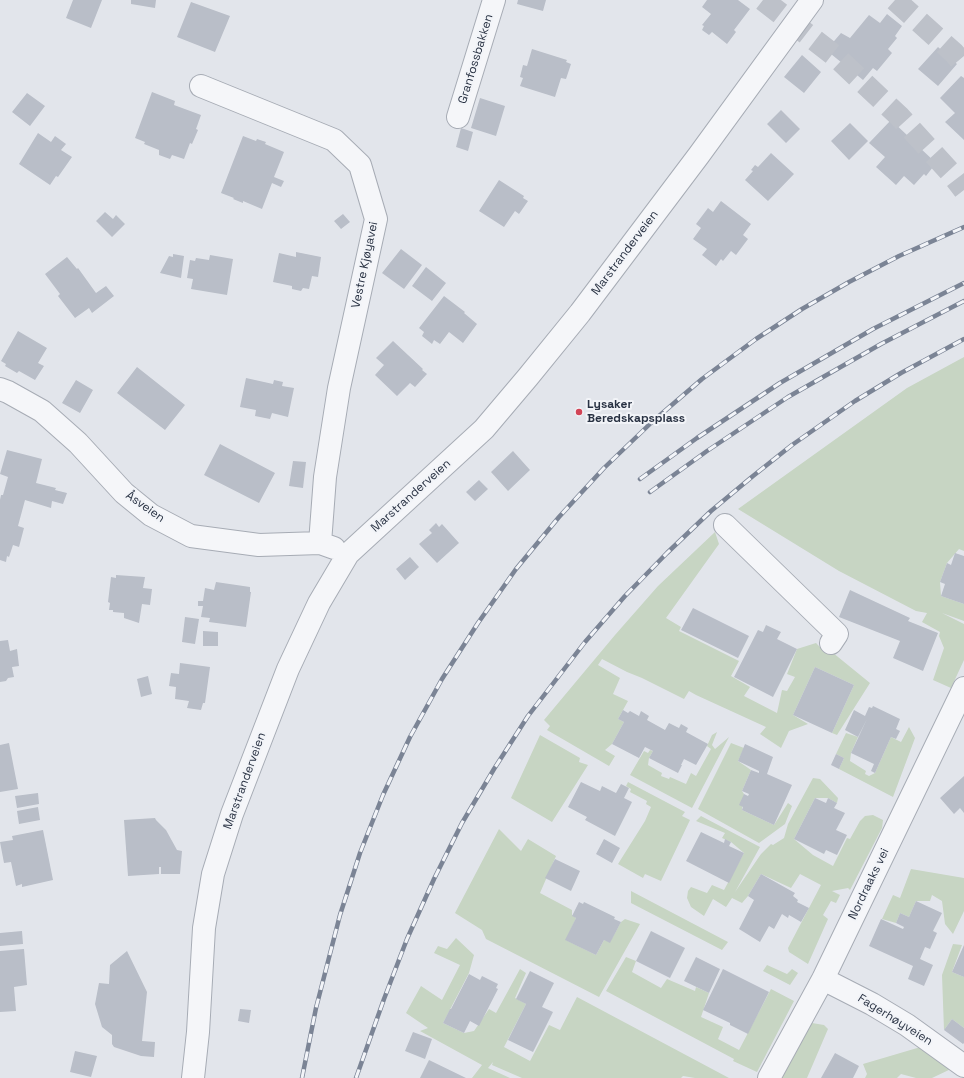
<!DOCTYPE html>
<html>
<head>
<meta charset="utf-8">
<style>
  body { margin:0 }
  canvas { display:block; background:#e2e5eb }
</style>
</head>
<body>
<canvas width="964" height="1078"></canvas>
<script>
const c = document.querySelector('canvas').getContext('2d');
c.lineJoin = 'round';
function fill(path, color) { c.fillStyle = color; c.fill(path, 'evenodd'); }
const poly = rows => new Path2D(rows.map(r => 'M' + r).join(''));
function trace(path, color, width, dash) { c.strokeStyle = color; c.lineWidth = width; c.lineCap = dash ? 'butt' : 'round'; c.setLineDash(dash || []); c.stroke(path); }
function drawText(font, color, halo, rows, align = 'center') {
  c.font = font + ' "Space Grotesk",sans-serif'; c.lineWidth = 4; c.setLineDash([]); c.textBaseline = 'middle'; c.strokeStyle = halo; c.fillStyle = color; for (const [text, x, y, turn = 0] of rows) {
    c.save(); c.translate(x, y); c.rotate((+turn || 0) * Math.PI / 180); c.textAlign = isNaN(turn) ? turn : align; if (halo) c.strokeText(text, 0, 0); c.fillText(text, 0, 0); c.restore();
  }
}
fill(poly([
  [964,357,964,551,959,549,947,563,940,582,941,596,964,604,964,621,942,613,964,624,964,660,951,688,933,680,944,648,939,636,940,632,922,622,927,613,916,611,839,571,738,509,907,388],
  [715,532,719,544,666,618,681,627,679,631,739,661,731,676,750,687,744,696,777,713,782,690,787,691,795,677,787,674,797,649,816,643,823,650,827,648,870,683,837,735,832,733,854,685,815,667,793,715,808,724,789,731,781,748,760,734,766,727,696,695,689,691,684,699,642,678,627,672,602,659,598,665,620,678,613,694,628,701,618,719,624,722,612,744,605,750,615,756,609,766,547,730,550,726,544,720,615,635,658,586],
  [909,727,915,738,893,797,839,769,844,758,836,754,846,733,858,737,851,753,850,761,866,771,865,774,869,776,875,773,891,737,901,742],
  [717,732,712,745,715,749,729,737,692,808,630,775,644,751,648,753,650,750,653,751,649,758,648,765,662,773,661,776,669,779,670,777,686,784,691,773,696,776,711,749,707,746,712,735],
  [540,735,580,758,579,762,588,765,552,822,511,798],
  [731,743,744,748,738,761,751,770,742,791,744,794,742,810,774,825,788,803,792,806,785,824,759,843,698,809],
  [813,778,820,779,838,798,837,803,828,798,815,798,794,839,813,855,833,866,847,838,850,839,860,821,865,816,873,815,883,820,882,828,850,890,848,888,832,891,840,895,836,903,831,901,823,915,828,919,808,964,789,952,788,948,821,885,800,874,791,888,761,874,748,896,742,903,732,898,726,907,713,899,704,916,691,907,687,898,688,891,691,887,707,893,712,885,724,890,744,853,731,842,722,838,725,833,696,821,701,816,760,847,735,892,761,854,771,844,773,845,784,838,788,824],
  [628,782,685,812,682,816,690,820,661,881,645,874,643,878,618,864,645,821,651,807,646,804,647,801,630,792,631,789,626,786],
  [499,829,521,851,528,839,556,856,540,893,572,910,572,915,576,918,566,940,596,955,604,940,610,942,621,922,625,919,640,924,599,997,486,939,482,930,455,913],
  [911,869,964,878,964,911,953,934,945,924,942,901,932,895,930,901,916,901,909,917,900,913,896,923,882,919,893,895,900,898],
  [631,891,728,942,722,950,631,903],
  [456,938,474,955,469,973,443,1023,464,1033,474,1031,489,1009,496,1013,520,969,526,973,515,998,526,1004,504,1047,530,1061,549,1025,560,1030,577,997,729,1078,695,1078,683,1076,681,1078,522,1078,492,1065,493,1062,488,1068,510,1078,472,1078,482,1065,420,1031,428,1028,406,1013,421,986,442,1000,460,965,434,953,438,946,447,949],
  [953,944,962,945,952,972,964,977,964,1028,952,1019,944,1030,942,975],
  [626,957,636,961,632,972,661,988,667,979,695,991,696,987,709,993,701,1017,723,1027,718,1039,739,1050,771,989,794,1001,757,1072,733,1061,734,1059,606,991],
  [767,965,787,974,792,969,798,973,790,985,763,971],
  [812,1023,824,1025,828,1029,807,1078,780,1078],
  [924,1046,953,1068,932,1078,916,1078,901,1074,897,1078,865,1078,867,1074,863,1064]
]), '#c7d5c3');
fill(poly([
  [73,0,102,0,91,28,66,18],
  [131,0,156,0,155,8,131,4],
  [518,0,546,0,543,11,517,4],
  [707,0,738,0,750,9,734,30,736,32,727,44,712,32,709,35,702,30,704,26,702,25,711,14,702,7],
  [191,2,230,16,215,52,177,37],
  [887,14,902,26,895,36,897,38,888,49,892,53,877,71,873,68,863,80,831,54,833,51,829,47,841,33,850,38,869,15,880,23],
  [938,47,957,64,938,86,918,69],
  [532,49,567,60,566,62,571,64,566,79,561,78,555,97,520,86,523,78,520,77,523,65,527,66],
  [802,55,821,72,804,93,784,77],
  [961,76,964,78,964,140,945,122,955,113,940,98],
  [152,92,175,101,174,105,201,115,196,129,198,130,192,144,190,143,184,159,172,155,170,159,159,155,159,150,144,144,145,142,135,138],
  [27,93,45,106,30,126,12,112],
  [480,98,505,106,496,136,471,128],
  [781,110,800,129,786,143,767,124],
  [891,120,908,136,910,135,920,145,918,146,935,162,932,166,933,167,926,176,924,174,914,185,904,176,896,185,876,167,885,157,869,143],
  [850,123,868,141,849,160,831,141],
  [461,128,473,132,468,151,456,147],
  [38,133,51,142,55,136,66,144,61,150,72,157,58,177,56,176,50,185,19,164],
  [243,136,256,141,257,139,266,142,265,144,284,152,274,177,284,181,281,187,272,183,262,209,243,201,243,203,233,199,234,198,221,193],
  [771,153,794,174,768,201,745,180,753,171,751,170,755,165,758,167],
  [499,180,524,196,523,198,528,201,519,214,515,211,504,227,479,211],
  [721,201,751,224,743,235,748,239,736,255,731,251,723,261,721,259,716,266,702,255,707,249,693,239,701,228,696,224,708,208,713,212],
  [105,212,113,219,116,215,125,224,112,237,96,221],
  [343,214,350,222,341,229,334,221],
  [401,249,422,265,404,289,382,273],
  [296,252,321,257,318,277,312,276,309,289,303,288,301,291,292,289,292,286,273,282,279,253,296,257],
  [173,254,184,256,181,278,160,273,169,256,173,257],
  [210,255,233,259,227,295,191,289,193,279,187,278,190,260,195,261,196,258,209,260],
  [67,257,77,269,78,268,96,293,106,286,114,296,92,313,89,308,75,318,58,296,60,294,45,274],
  [426,267,446,283,432,301,412,286],
  [444,296,465,312,464,313,477,324,463,343,449,332,440,344,434,340,432,344,422,336,424,332,419,328],
  [18,331,47,348,38,363,44,366,35,380,19,371,17,373,5,366,6,364,1,361],
  [393,341,423,369,422,370,427,374,415,387,410,383,397,396,375,375,384,365,376,358],
  [137,367,185,405,165,430,117,393],
  [246,378,273,384,274,380,283,382,282,386,294,388,288,417,272,413,270,419,255,416,256,410,240,407],
  [76,380,93,390,80,413,62,403],
  [220,444,275,473,259,503,204,475],
  [7,450,42,459,36,483,56,488,55,490,67,493,63,504,52,501,51,508,25,500,18,526,24,528,19,547,13,545,9,557,7,556,6,562,0,560,0,500,1,495,3,495,8,477,0,474],
  [513,451,530,470,508,491,491,472],
  [293,461,306,462,303,488,289,486],
  [479,480,488,489,475,501,466,492],
  [436,523,439,527,442,524,459,543,437,563,419,544,432,533,429,530],
  [955,553,964,556,964,604,941,596,945,584,940,582,947,563,951,565],
  [410,557,419,567,405,580,396,569],
  [116,575,145,577,143,588,152,589,150,605,142,604,139,623,124,618,124,613,113,612,113,610,109,610,110,603,108,602,111,577,116,578],
  [216,582,250,587,250,592,251,592,246,627,209,622,210,618,201,617,203,606,198,606,198,601,203,601,205,588,214,590],
  [850,590,910,618,908,621,938,633,923,671,893,658,900,641,839,617],
  [693,608,749,636,738,658,681,630],
  [185,617,199,619,195,644,182,642],
  [766,625,781,632,777,639,797,649,773,697,734,677,758,630,763,632],
  [203,631,218,632,218,646,203,646],
  [8,640,10,651,17,649,19,666,12,667,14,677,8,678,6,681,0,682,0,641],
  [180,663,210,667,205,703,203,703,201,710,187,708,189,701,175,699,176,687,169,686,171,673,179,674],
  [815,667,854,685,832,733,793,715],
  [148,676,152,694,141,697,137,679],
  [873,706,900,719,896,729,900,731,896,739,891,737,875,773,871,771,874,764,851,753,867,719,858,737,845,730,854,710,865,716,869,707,872,708],
  [623,710,628,713,630,711,639,716,641,711,649,716,647,720,665,730,669,723,679,728,681,724,688,728,686,732,708,744,696,765,684,759,681,765,682,765,678,773,649,758,653,751,645,747,639,758,612,744,624,722,618,719],
  [9,743,18,789,0,792,0,745],
  [745,744,773,757,767,774,792,785,774,825,742,810,743,807,739,805,744,794,748,796,749,794,742,791,751,770,759,773,759,771,738,761],
  [836,754,844,758,839,769,831,765],
  [964,776,964,813,960,808,954,814,940,798],
  [581,782,600,791,602,786,616,793,621,784,629,788,624,798,632,802,615,836,585,820,587,817,568,807],
  [38,793,39,804,17,808,15,796],
  [815,798,826,803,828,798,837,803,834,808,845,813,836,830,847,835,837,855,826,850,824,854,794,839],
  [38,807,40,820,19,824,17,811],
  [155,818,156,820,166,830,177,850,182,851,180,874,161,874,161,867,159,867,159,874,128,876,124,820],
  [43,830,53,880,22,887,22,884,16,886,11,862,4,863,0,842,13,840,12,836],
  [701,832,724,843,725,839,731,842,729,846,744,853,729,883,686,861],
  [604,839,620,848,612,863,596,854],
  [555,859,580,871,571,891,545,878],
  [761,874,795,893,793,896,798,900,797,902,809,908,801,922,789,915,788,918,782,914,774,929,769,926,760,942,739,929,754,900,748,896],
  [916,901,942,913,933,931,937,933,930,949,925,947,920,959,933,965,924,986,908,979,913,966,869,946,881,919,903,929,904,927,896,923,900,913,909,917],
  [579,902,583,904,584,902,615,917,614,919,621,922,610,943,604,940,596,955,565,940,576,918,572,916],
  [22,931,23,944,0,946,0,933],
  [651,931,685,948,670,978,636,961],
  [964,945,964,977,952,972],
  [24,949,27,985,14,987,16,1011,0,1012,0,951],
  [127,951,147,992,142,1041,155,1042,154,1057,141,1056,114,1047,112,1044,112,1035,102,1027,95,1004,99,983,109,984,110,965],
  [696,957,720,969,709,993,684,981],
  [723,969,769,992,748,1034,730,1025,730,1023,703,1010],
  [530,971,554,983,542,1007,553,1012,533,1052,508,1040,526,1004,516,999],
  [469,974,480,980,482,976,498,984,496,988,498,989,479,1026,470,1021,464,1033,443,1023,450,1009,451,1009],
  [240,1009,251,1010,249,1023,238,1021],
  [952,1019,964,1028,964,1043,963,1044,944,1030],
  [413,1032,432,1039,425,1059,405,1051],
  [75,1051,97,1056,91,1077,70,1072],
  [835,1053,859,1066,853,1078,821,1078],
  [429,1060,466,1078,420,1078]
]), '#b9bec8');
trace(poly([
  [763,0,835,56,899,116,950,172,964,190],
  [895,0,954,53,964,65]
]), '#bdc1c9', 22, [22, 11]);
const minor = poly([
  [201,86,334,140,360,165,376,219,339,388,325,477,320,543],
  [458,117,494,0],
  [0,389,8,392,42,411,78,443,124,493,151,515,191,536,259,545,320,543,334,548],
  [725,525,837,634,831,643],
  [823,979,872,1004,907,1025,964,1066],
  [193,1078,198,1032,204,928,213,874,232,814,288,669,319,603,348,554,484,429,528,377,580,313,699,155,812,0],
  [769,1078,823,979,964,688]
]);
trace(minor, '#a7acb5', 24);
trace(minor, '#f5f6f9', 22);
const rail = poly([
  [640,479,697,438,780,383,873,329,964,283],
  [650,492,707,451,788,397,881,344,964,301],
  [302,1078,316,1008,340,915,360,853,383,795,410,737,442,679,478,623,516,569,559,517,604,468,652,422,702,379,756,339,802,309,849,282,899,256,964,227],
  [356,1078,384,999,407,939,434,879,462,823,494,769,528,716,585,642,625,596,667,553,711,511,753,476,792,445,855,401,901,373,964,339]
]);
trace(rail, '#7b8495', 4.5);
trace(rail, '#f2f4f8', 3, [9]);
for (const [x, y, r, color] of [
  [579,412,4,"#d24456"]
]) { const dot = new Path2D(); dot.arc(x, y, r, 0, 2 * Math.PI); c.fillStyle = color; c.fill(dot); trace(dot, '#f2f4f8', 1.5); }
drawText('12px', '#293243', '#f2f4f8', [
  ["Granfossbakken",476,59,-73],
  ["Marstranderveien",625,253,-53],
  ["Vestre Kjøyavei",365,265,-78],
  ["Marstranderveien",411,496,-42],
  ["Åsveien",145,507,35],
  ["Marstranderveien",245,781,-70],
  ["Nordraaks vei",869,884,-64],
  ["Fagerhøyveien",895,1020,32]
]);
drawText('bold 12px', '#293243', '#f2f4f8', [
  ["Lysaker",587,405],
  ["Beredskapsplass",587,419]
], 'left');
</script>
</body>
</html>
